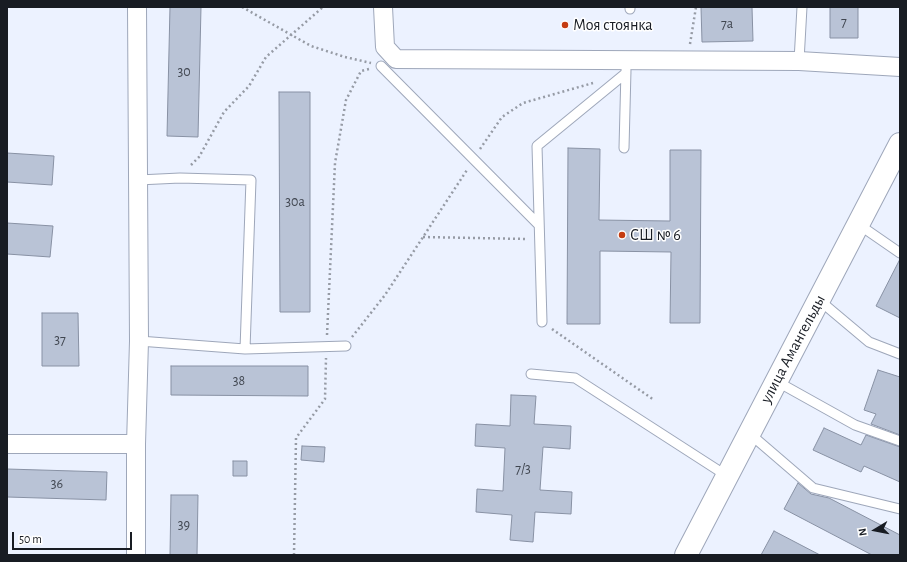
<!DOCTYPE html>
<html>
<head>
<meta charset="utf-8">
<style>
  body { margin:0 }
  #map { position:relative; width:907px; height:562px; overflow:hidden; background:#ecf2ff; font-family:"Alegreya Sans",sans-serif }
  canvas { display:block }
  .frame { position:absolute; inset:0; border:8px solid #181c23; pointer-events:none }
  .north { position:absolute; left:855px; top:510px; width:40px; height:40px; -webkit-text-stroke:3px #fff; paint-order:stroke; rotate:260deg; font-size:11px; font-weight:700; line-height:16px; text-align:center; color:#181c23 }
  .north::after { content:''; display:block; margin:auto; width:14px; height:18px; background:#181c23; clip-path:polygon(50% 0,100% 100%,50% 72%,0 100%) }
  .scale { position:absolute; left:12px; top:532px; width:120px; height:18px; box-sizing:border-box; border:2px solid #181c23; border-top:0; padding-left:5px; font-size:12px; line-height:14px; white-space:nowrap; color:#181c23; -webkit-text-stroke:3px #fff; paint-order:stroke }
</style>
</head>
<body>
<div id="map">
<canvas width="907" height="562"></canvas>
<div class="frame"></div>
<div class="north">N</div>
<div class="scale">50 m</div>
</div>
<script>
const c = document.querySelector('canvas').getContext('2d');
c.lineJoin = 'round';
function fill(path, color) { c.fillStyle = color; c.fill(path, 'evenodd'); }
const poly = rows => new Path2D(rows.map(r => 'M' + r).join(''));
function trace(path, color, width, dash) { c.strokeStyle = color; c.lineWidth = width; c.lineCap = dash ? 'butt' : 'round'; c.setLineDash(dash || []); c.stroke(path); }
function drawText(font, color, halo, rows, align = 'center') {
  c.font = font + ' "Alegreya Sans",sans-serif'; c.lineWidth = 3; c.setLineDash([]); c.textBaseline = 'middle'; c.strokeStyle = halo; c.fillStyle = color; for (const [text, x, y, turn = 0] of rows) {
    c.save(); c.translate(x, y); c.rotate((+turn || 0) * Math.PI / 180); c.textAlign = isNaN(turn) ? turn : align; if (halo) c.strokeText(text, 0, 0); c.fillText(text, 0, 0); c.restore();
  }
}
const building = poly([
  [170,7,201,7,198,137,167,136,170,7],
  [701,7,752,7,753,41,702,42,701,7],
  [830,7,858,7,858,38,830,38,830,7],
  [279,92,310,92,310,312,280,312,279,92],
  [568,148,600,149,599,220,670,221,670,150,701,150,700,323,670,323,671,252,600,251,600,324,567,324,568,148],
  [7,153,54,156,52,185,7,182,7,153],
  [7,223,53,226,50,257,7,254,7,223],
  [900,259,900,318,876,306,900,259],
  [42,313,78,313,79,366,42,366,42,313],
  [171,366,308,366,308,396,171,395,171,366],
  [878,370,900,377,900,435,871,424,876,414,864,410,878,370],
  [511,395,536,396,534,424,571,426,570,449,543,447,540,490,572,492,571,514,535,512,533,542,510,540,512,515,476,512,477,489,503,491,505,448,475,446,476,424,510,426,511,395],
  [824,428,861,445,866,435,900,447,900,482,864,466,861,472,813,450,824,428],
  [302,446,325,447,324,462,301,460,302,446],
  [233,461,247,461,247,476,233,476,233,461],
  [7,469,107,472,106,500,7,497,7,469],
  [798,483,811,494,829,498,900,535,900,555,872,555,784,509,798,483],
  [171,495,198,495,197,555,170,555,171,495],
  [774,531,820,555,761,555,774,531]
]);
fill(building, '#b9c3d6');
trace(building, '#8891a4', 1);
const service = poly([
  [630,9,630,7],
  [799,61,802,7],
  [381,66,539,225],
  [624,148,626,70],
  [138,180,180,178,251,180,245,349,139,341],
  [858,224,900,253],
  [819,300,869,342,900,354],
  [542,322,537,146,626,73],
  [245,349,346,346],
  [531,374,575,378,727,476],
  [776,381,855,425,900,441],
  [749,433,813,488,900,509]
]);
const minor = poly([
  [383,7,385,47,396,59,799,61,900,67],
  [7,444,136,444,139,341,137,7],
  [136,555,136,444]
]);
const tertiary = poly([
  [686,555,900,144]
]);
trace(service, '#9ea7ba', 11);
trace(minor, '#9ea7ba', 20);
trace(tertiary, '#9ea7ba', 24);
trace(poly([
  [242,7,311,46,345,57,371,63],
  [690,44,696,7],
  [480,149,502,117,523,103,593,83],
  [191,165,199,157,224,112,249,86,266,57,323,7],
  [423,237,527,239],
  [552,329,654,400],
  [327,335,335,163,346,100,361,71,369,69],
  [352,337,385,295,467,170],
  [294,555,296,438,325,399,326,358]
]), '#969ba5', 2.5, [2, 3]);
trace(service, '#fff', 9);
trace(minor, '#fff', 18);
trace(tertiary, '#fff', 22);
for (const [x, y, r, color] of [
  [565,25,4,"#c53c11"],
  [622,235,4,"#c53c11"]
]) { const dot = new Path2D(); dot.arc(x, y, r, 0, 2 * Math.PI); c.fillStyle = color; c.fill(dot); trace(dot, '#fff', 1.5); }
drawText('14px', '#404650', null, [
  ["7",844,22],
  ["7а",727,24],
  ["30",184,72],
  ["30а",295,202],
  ["37",60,340],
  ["38",239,381],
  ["7/3",523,469],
  ["36",57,484],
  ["39",184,525]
]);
drawText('16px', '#181c23', '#fff', [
  ["Моя стоянка",573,25],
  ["СШ № 6",630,235]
], 'left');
drawText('16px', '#181c23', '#fff', [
  ["улица Амангельды",793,349,-62]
]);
</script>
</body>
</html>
